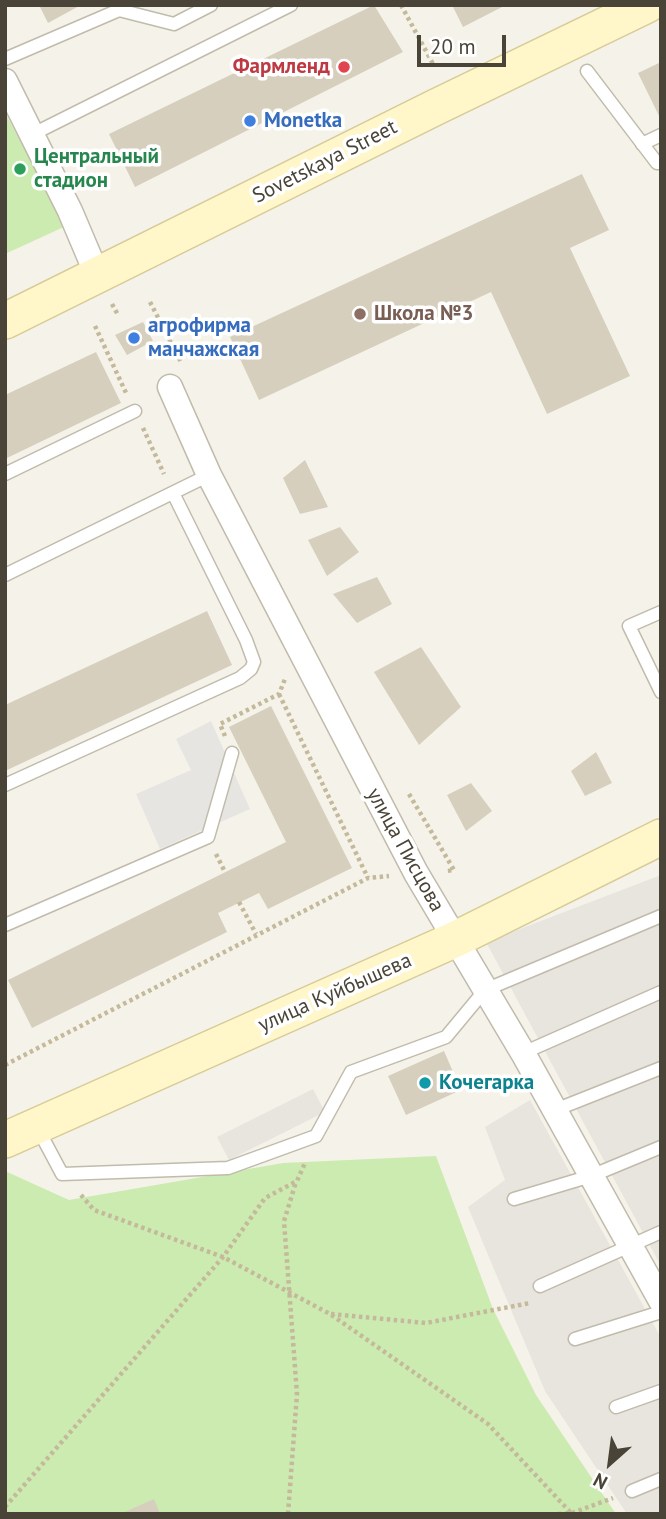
<!DOCTYPE html>
<html>
<head>
<meta charset="utf-8">
<style>
  body { margin:0 }
  #map { position:relative; width:666px; height:1519px; overflow:hidden; background:#f5f3e9; font-family:"PT Sans",sans-serif }
  canvas { display:block }
  .frame { position:absolute; inset:0; border:7px solid #494437; pointer-events:none }
  .north { position:absolute; left:575px; top:1428px; width:70px; height:70px; -webkit-text-stroke:5px #fff; paint-order:stroke; rotate:208deg; font-size:19px; font-weight:700; line-height:28px; text-align:center; color:#494437 }
  .north::after { content:''; display:block; margin:auto; width:24px; height:32px; background:#494437; clip-path:polygon(50% 0,100% 100%,50% 72%,0 100%) }
  .scale { position:absolute; left:417px; top:35px; width:89px; height:32px; box-sizing:border-box; border:4px solid #494437; border-top:0; padding-left:9px; font-size:21px; line-height:24px; white-space:nowrap; color:#494437; -webkit-text-stroke:5px #fff; paint-order:stroke }
</style>
</head>
<body>
<div id="map">
<canvas width="666" height="1519"></canvas>
<div class="frame"></div>
<div class="north">N</div>
<div class="scale">20 m</div>
</div>
<script>
const c = document.querySelector('canvas').getContext('2d');
c.lineJoin = 'round';
function fill(path, color) { c.fillStyle = color; c.fill(path, 'evenodd'); }
const poly = rows => new Path2D(rows.map(r => 'M' + r).join(''));
function trace(path, color, width, dash) { c.strokeStyle = color; c.lineWidth = width; c.lineCap = dash ? 'butt' : 'round'; c.setLineDash(dash || []); c.stroke(path); }
function drawText(font, color, halo, rows, align = 'center') {
  c.font = font + ' "PT Sans",sans-serif'; c.lineWidth = 7; c.setLineDash([]); c.textBaseline = 'middle'; c.strokeStyle = halo; c.fillStyle = color; for (const [text, x, y, turn = 0] of rows) {
    c.save(); c.translate(x, y); c.rotate((+turn || 0) * Math.PI / 180); c.textAlign = isNaN(turn) ? turn : align; if (halo) c.strokeText(text, 0, 0); c.fillText(text, 0, 0); c.restore();
  }
}
fill(poly([
  [661,875,661,1266,486,942],
  [313,1089,325,1112,229,1160,217,1137],
  [530,1100,661,1338,661,1514,627,1514,545,1391,468,1207,505,1180,485,1127]
]), '#e8e4de');
fill(poly([
  [5,113,66,226,5,254],
  [436,1156,493,1309,536,1395,616,1514,5,1514,5,1171,69,1200,283,1163]
]), '#ccebb0');
fill(poly([
  [211,721,250,809,160,849,136,794,191,770,176,739]
]), '#e7e5e1');
fill(poly([
  [39,5,81,5,48,23],
  [374,5,403,52,135,187,109,134],
  [452,5,506,5,463,27],
  [661,62,661,120,638,73],
  [582,174,609,230,570,248,630,376,547,414,491,292,259,400,230,337],
  [143,322,153,341,127,355,115,335],
  [96,352,121,403,5,459,5,395],
  [305,460,328,507,300,514,283,478],
  [340,527,359,552,327,576,308,540],
  [377,577,392,604,357,623,333,594],
  [207,611,232,665,5,771,5,705],
  [421,647,461,707,419,745,374,672],
  [271,706,352,868,268,909,259,893,218,913,227,932,32,1028,8,980,286,842,229,727],
  [596,752,612,783,585,796,571,771],
  [471,783,492,811,466,831,447,795],
  [444,1051,461,1090,406,1115,388,1076],
  [154,1499,160,1514,120,1514]
]), '#d7cfbe');
const lane = poly([
  [5,59,119,10,174,24,211,5],
  [587,71,657,163,661,163],
  [31,135,291,5],
  [642,144,661,135],
  [5,474,135,411],
  [5,575,209,475],
  [661,612,629,626,661,692],
  [5,785,240,678,251,669,254,662,246,640,173,493],
  [5,925,208,837,232,753],
  [523,1053,661,992],
  [555,1110,661,1068],
  [37,1127,62,1174,228,1168,316,1136,351,1072,446,1037,485,990,661,916],
  [514,1199,591,1176,661,1147],
  [540,1286,661,1232],
  [575,1339,661,1312],
  [616,1407,661,1391],
  [632,1491,661,1479]
]);
const street = poly([
  [5,81,70,211,98,277],
  [170,387,209,475,416,873,523,1053,661,1301]
]);
const secondary = poly([
  [5,321,436,107,647,5],
  [5,1140,456,939,661,837]
]);
trace(lane, '#c1bbab', 15);
trace(street, '#c1bbab', 27);
trace(secondary, '#d7cb97', 38);
trace(poly([
  [401,5,433,64],
  [150,302,181,362],
  [112,304,118,315],
  [95,326,127,395],
  [143,428,164,474],
  [279,694,368,878],
  [225,736,220,724,279,694,285,679],
  [409,794,454,870,447,871],
  [216,854,225,872],
  [239,902,256,934],
  [5,1065,368,878,389,876],
  [81,1195,94,1210,223,1257,330,1314,488,1424,572,1514],
  [331,1314,426,1323,530,1303],
  [5,1507,223,1257,265,1198,297,1181,305,1163],
  [288,1514,297,1394,284,1221,296,1182],
  [558,1514,572,1513,613,1498]
]), '#c4b99b', 4.5, [3.5, 3.5]);
trace(lane, '#fff', 12);
trace(street, '#fff', 24);
trace(secondary, '#fff6c9', 35);
for (const [x, y, r, color] of [
  [344,67,7,"#e0444e"],
  [250,121,7,"#3f7fe0"],
  [20,169,7,"#2e9e5b"],
  [360,314,7,"#8d6e63"],
  [134,338,7,"#3f7fe0"],
  [425,1083,7,"#0f9aa8"]
]) { const dot = new Path2D(); dot.arc(x, y, r, 0, 2 * Math.PI); c.fillStyle = color; c.fill(dot); trace(dot, '#fff', 2.5); }
drawText('bold 21px', '#be3a42', '#fff', [
  ["Фармленд",330,67]
], 'right');
drawText('bold 21px', '#366cbe', '#fff', [
  ["Monetka",264,121],
  ["агрофирма",148,326],
  ["манчажская",148,350]
], 'left');
drawText('bold 21px', '#27864d', '#fff', [
  ["Центральный",34,157],
  ["стадион",34,181]
], 'left');
drawText('21px', '#494437', '#fff', [
  ["Sovetskaya Street",325,162,-27],
  ["улица Писцова",405,850,61],
  ["улица Куйбышева",335,993,-24]
]);
drawText('bold 21px', '#785e54', '#fff', [
  ["Школа №3",374,314]
], 'left');
drawText('bold 21px', '#0d838f', '#fff', [
  ["Кочегарка",439,1083]
], 'left');
</script>
</body>
</html>
